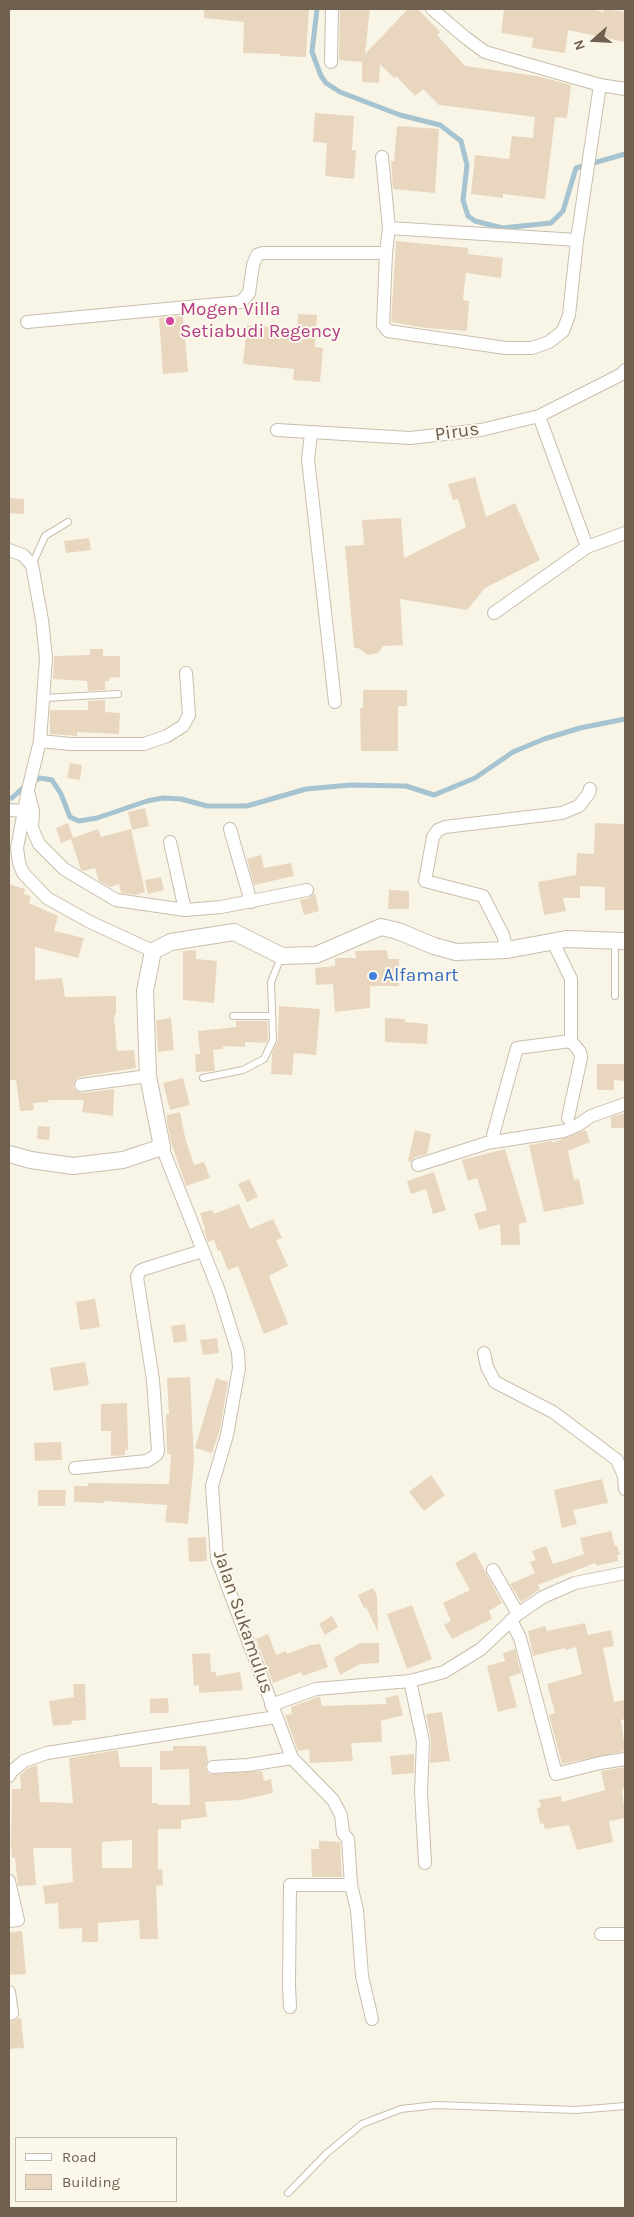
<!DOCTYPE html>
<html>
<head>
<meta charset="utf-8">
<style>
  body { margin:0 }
  #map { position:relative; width:634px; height:2217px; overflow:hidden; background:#f9f5e6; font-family:Karla,sans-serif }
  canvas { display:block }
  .frame { position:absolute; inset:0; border:10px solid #6f5f4e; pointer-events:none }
  .legend { position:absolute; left:15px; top:2137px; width:162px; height:65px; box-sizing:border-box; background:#fcf8ec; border:1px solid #c4bbad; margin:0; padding:6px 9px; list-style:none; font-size:15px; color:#6f5f4e }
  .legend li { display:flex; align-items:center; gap:10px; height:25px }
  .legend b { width:25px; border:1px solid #c4bbad }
  .north { position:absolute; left:569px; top:15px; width:50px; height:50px; -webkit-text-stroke:4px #fcf8ec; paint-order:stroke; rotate:251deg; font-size:14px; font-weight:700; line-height:20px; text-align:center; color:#6f5f4e }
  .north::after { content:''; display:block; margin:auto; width:18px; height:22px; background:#6f5f4e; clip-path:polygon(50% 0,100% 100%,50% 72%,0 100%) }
</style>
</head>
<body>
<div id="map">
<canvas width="634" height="2217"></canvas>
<div class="frame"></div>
<ul class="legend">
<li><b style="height:6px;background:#fff"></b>Road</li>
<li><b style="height:14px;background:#e9d6bf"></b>Building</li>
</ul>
<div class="north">N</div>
</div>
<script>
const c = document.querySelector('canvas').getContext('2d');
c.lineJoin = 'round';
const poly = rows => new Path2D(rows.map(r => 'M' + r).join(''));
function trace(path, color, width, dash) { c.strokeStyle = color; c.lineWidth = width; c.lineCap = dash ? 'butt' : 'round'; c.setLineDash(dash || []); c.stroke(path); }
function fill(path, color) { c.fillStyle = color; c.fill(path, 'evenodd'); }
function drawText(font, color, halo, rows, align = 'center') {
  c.font = font + ' Karla,sans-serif'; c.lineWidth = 4; c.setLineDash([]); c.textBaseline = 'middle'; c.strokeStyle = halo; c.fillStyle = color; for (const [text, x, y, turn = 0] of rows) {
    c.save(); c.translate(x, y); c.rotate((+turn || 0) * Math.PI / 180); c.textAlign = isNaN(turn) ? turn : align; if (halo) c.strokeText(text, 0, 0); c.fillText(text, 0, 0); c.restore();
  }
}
trace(poly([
  [317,9,312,52,321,76,326,83,340,92,400,115,440,125,461,141,467,165,463,200,468,216,475,221,502,228,551,223,563,211,576,168,625,154],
  [9,798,12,798,25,786,40,778,52,780,61,794,70,817,79,821,97,818,147,801,163,798,181,799,207,806,247,806,306,789,351,785,406,786,434,795,475,778,513,752,544,739,580,728,625,719]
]), '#a5c3d0', 5);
fill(poly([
  [204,9,309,9,306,57,280,56,280,54,243,53,244,22,204,18],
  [340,9,370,9,365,54,408,9,418,9,440,32,437,35,465,66,537,76,571,85,567,118,555,117,545,199,503,194,503,198,471,194,475,155,509,159,512,136,533,138,535,117,439,105,423,89,415,96,396,76,394,78,380,64,379,83,362,82,362,62,339,60],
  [504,9,588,9,604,12,604,9,625,12,625,42,568,30,565,53,532,48,533,38,501,33],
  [315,113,354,116,352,150,356,150,354,179,325,176,327,143,313,142],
  [397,126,439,129,435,193,393,189,391,161,394,161],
  [396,241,468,248,468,254,503,258,501,278,466,273,463,300,469,301,467,331,426,328,391,322],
  [298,314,317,315,315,347,323,348,320,382,293,380,294,369,243,364,247,325,297,330],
  [183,316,188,372,163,374,159,318],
  [475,477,486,517,515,503,540,560,485,588,467,610,400,599,403,645,383,646,378,653,368,655,358,648,354,648,345,546,364,545,362,520,401,518,404,558,466,527,458,499,453,500,448,484],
  [9,498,24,499,24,514,9,513],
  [89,538,91,550,66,553,64,541],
  [90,649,103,649,103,656,120,656,120,677,109,678,109,681,105,681,105,690,88,691,87,681,53,679,54,656,90,655],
  [363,690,407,690,407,706,398,706,398,751,361,751,360,708,363,708],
  [105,700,105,712,120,713,119,734,77,732,77,736,50,734,50,710,88,710,88,701],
  [70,763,82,765,80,780,67,778],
  [145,808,149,826,132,830,128,812],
  [68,823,73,838,98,829,101,837,131,829,145,892,136,895,121,893,119,884,110,887,99,881,95,868,84,871,81,870,71,839,61,843,56,828],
  [595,823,624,824,625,910,605,910,605,887,580,886,580,898,563,898,566,911,544,915,538,882,576,875,577,853,594,854],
  [261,855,264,868,291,863,294,876,254,885,247,859],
  [161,877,164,890,148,894,145,880],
  [9,884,25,889,24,894,31,896,29,903,58,916,54,931,84,938,78,958,35,947,35,980,62,978,65,997,116,996,116,1015,114,1015,117,1051,134,1050,136,1068,79,1077,76,1079,73,1086,75,1090,82,1093,114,1089,113,1116,82,1112,84,1100,48,1100,49,1102,33,1103,34,1110,20,1111,16,1080,9,1080],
  [389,890,409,891,409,909,388,909],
  [315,893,319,911,304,915,300,900,309,898],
  [196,950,196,959,217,961,214,1003,183,1000,183,951],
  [387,950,388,959,399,959,399,986,370,986,370,1008,335,1012,333,984,316,985,315,968,335,966,335,958,356,958,355,951],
  [279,1006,320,1009,316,1055,294,1053,292,1075,271,1074,272,1053,278,1040],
  [171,1018,174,1050,158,1052,156,1020],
  [385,1018,405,1019,405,1022,428,1024,427,1044,385,1042],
  [236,1021,267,1021,268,1039,266,1043,245,1042,245,1047,223,1046,223,1049,213,1050,215,1071,196,1072,195,1054,200,1054,198,1031,236,1027],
  [597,1064,625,1064,625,1081,614,1080,614,1090,597,1090],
  [183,1078,190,1105,170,1110,163,1083],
  [180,1112,185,1137,194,1165,204,1162,210,1178,186,1186,171,1142,167,1123,167,1115],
  [625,1113,625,1128,611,1128,611,1117],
  [38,1126,50,1127,49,1140,37,1139],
  [415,1130,431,1134,427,1154,415,1157,411,1162,408,1161],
  [586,1130,590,1142,568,1151,574,1180,579,1179,584,1204,544,1212,529,1145,552,1141,552,1143],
  [505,1149,527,1222,519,1224,520,1245,501,1245,500,1224,479,1230,474,1214,487,1210,477,1178,468,1181,462,1160],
  [434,1172,446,1210,433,1214,426,1189,411,1194,407,1181],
  [249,1179,258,1197,247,1202,238,1184],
  [239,1204,250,1229,273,1219,282,1238,276,1240,288,1266,269,1276,288,1324,264,1334,238,1266,228,1270,220,1250,218,1251,214,1240,208,1242,204,1230,205,1229,200,1213,212,1210,214,1214],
  [95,1299,100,1327,80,1330,76,1302],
  [185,1324,187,1341,174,1343,171,1326],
  [217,1338,219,1353,203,1355,200,1340],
  [85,1362,89,1385,54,1391,50,1368],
  [190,1377,194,1460,188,1524,165,1522,167,1505,104,1501,104,1503,74,1502,74,1486,88,1486,88,1483,169,1484,171,1454,167,1454,166,1414,169,1414,167,1378],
  [216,1378,228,1382,220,1429,212,1453,195,1448],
  [127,1403,128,1450,125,1450,125,1455,111,1456,111,1431,101,1431,101,1404],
  [61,1442,62,1460,35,1461,34,1443],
  [431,1475,445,1495,424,1511,409,1492],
  [602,1479,608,1503,573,1510,577,1524,562,1528,554,1490],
  [38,1490,66,1490,65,1506,38,1506],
  [611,1531,615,1546,617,1546,620,1555,617,1555,618,1561,596,1566,595,1563,538,1585,540,1589,521,1602,510,1584,535,1573,530,1562,536,1560,532,1551,546,1546,553,1564,584,1554,580,1538],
  [206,1537,207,1561,189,1562,188,1538],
  [475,1552,502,1603,489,1611,492,1619,452,1639,444,1625,451,1621,443,1603,470,1590,455,1563],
  [373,1588,377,1596,378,1632,366,1607,364,1608,358,1595],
  [412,1605,432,1659,407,1669,387,1614],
  [332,1616,338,1627,325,1635,319,1624],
  [585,1623,588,1635,611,1630,614,1646,603,1648,614,1702,625,1700,625,1719,621,1720,625,1751,562,1764,549,1715,555,1713,547,1684,582,1674,576,1647,565,1650,565,1648,533,1656,528,1631,545,1626,547,1631],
  [268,1634,276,1655,286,1651,287,1654,310,1645,320,1644,328,1667,303,1676,301,1672,273,1683,256,1639],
  [360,1643,379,1643,379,1663,360,1664,340,1675,334,1658],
  [515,1649,521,1673,509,1677,517,1707,498,1712,487,1666,505,1661,503,1653],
  [210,1653,211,1672,216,1672,216,1676,240,1672,243,1690,199,1693,199,1685,194,1686,192,1654],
  [73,1684,85,1684,86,1720,71,1721,72,1724,53,1726,49,1701,74,1697],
  [398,1695,403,1715,381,1721,382,1742,351,1743,353,1761,310,1763,309,1749,298,1751,285,1715,292,1714,291,1707,318,1697,320,1697,322,1706,387,1704,385,1698],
  [168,1698,169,1713,150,1713,150,1699],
  [442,1712,450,1761,430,1763,431,1740,426,1714],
  [173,1746,206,1746,208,1761,205,1768,209,1774,262,1771,264,1781,271,1779,273,1793,241,1800,205,1802,207,1817,181,1820,181,1829,158,1829,158,1869,162,1869,163,1885,156,1886,158,1939,140,1939,139,1920,98,1923,98,1942,82,1942,82,1928,59,1929,58,1903,45,1904,43,1886,73,1882,71,1848,33,1848,36,1885,18,1886,15,1858,12,1858,11,1846,12,1789,21,1789,20,1775,28,1768,37,1765,40,1802,73,1803,69,1758,118,1750,120,1767,152,1767,152,1803,158,1803,158,1805,190,1805,189,1769,160,1770,160,1751,173,1751],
  [132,1840,132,1868,102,1868,102,1842],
  [414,1754,414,1773,392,1775,390,1756],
  [625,1767,625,1788,622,1789,625,1818,609,1821,613,1842,577,1850,569,1825,545,1829,543,1823,540,1824,537,1808,541,1807,539,1800,561,1796,562,1802,605,1790,601,1771],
  [319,1841,340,1842,342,1877,312,1877,311,1849,319,1849],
  [22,1931,26,1974,9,1975,9,1932],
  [21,2018,24,2048,9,2049,9,2022]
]), '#e9d6bf');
const service = poly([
  [32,565,45,536,68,522],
  [44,698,118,694],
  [615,996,615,942],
  [233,1016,272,1016],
  [203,1078,243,1070,264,1059,273,1040,271,982,281,957],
  [288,2193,327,2153,362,2124,401,2109,436,2105,576,2110,625,2106]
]);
const minor = poly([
  [432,9,466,38,485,52,600,85,625,89],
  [331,62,332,9],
  [382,157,389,228,386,253,383,325,388,331,506,348,532,348,549,342,563,331,569,315,577,240,600,85],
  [389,228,577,240],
  [27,322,241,302,249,293,253,265,257,255,263,253,386,253],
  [539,416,587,547],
  [277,430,410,438,481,430,539,416,622,374,625,370],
  [311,434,308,459,335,702],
  [9,550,23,555,32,565,42,620,46,658,40,741,28,790,17,848,19,863,23,873,47,898,90,922,153,951],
  [494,613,587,547,625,533],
  [40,741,71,744,144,744,167,736,183,726,189,715,186,673],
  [29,795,33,811,32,828,39,844,64,869,116,900,185,910,221,907,307,890],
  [9,810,24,811],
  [230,829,251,902],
  [170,842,185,910],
  [507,950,503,935,483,896,425,881,433,837,438,830,445,827,562,813,579,806,589,793,590,789],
  [81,1085,148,1076],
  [568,1118,581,1058,580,1052,571,1041],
  [493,1135,517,1048,571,1041,571,979,553,942],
  [162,1147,219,1291,238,1352,239,1368,227,1435,212,1486,217,1558,292,1758,333,1800,341,1815,343,1833,348,1839,351,1885,357,1910,362,1976,372,2019],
  [418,1165,487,1143,564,1131,578,1125,591,1116,625,1104],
  [484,1353,487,1367,495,1382,553,1412,617,1460,624,1476,625,1489],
  [75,1468,147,1461,156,1455,158,1451,153,1380,137,1277,140,1271,144,1269,202,1251],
  [493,1570,518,1614],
  [511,1620,520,1638,556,1774,600,1763,625,1759],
  [410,1681,423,1741,421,1792,425,1863],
  [271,1705,316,1689,410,1681,444,1672,481,1649,518,1614,543,1597,575,1583,625,1573],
  [213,1767,248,1765,292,1758],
  [9,1776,11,1772,24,1761,47,1753,276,1717],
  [9,1881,18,1920,9,1921],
  [601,1934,625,1934],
  [9,1992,12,2013,9,2014],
  [290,2007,289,1985,290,1885,351,1885]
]);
const tertiary = poly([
  [9,1154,31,1160,73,1166,123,1160,162,1147,148,1076,145,991,153,951,171,942,234,932,282,956,316,955,381,927,398,931,434,946,456,952,507,950,566,939,625,941]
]);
trace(service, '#c9bead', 8);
trace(minor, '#c9bead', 14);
trace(tertiary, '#c9bead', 18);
trace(service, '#fff', 6);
trace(minor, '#fff', 12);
trace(tertiary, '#fff', 16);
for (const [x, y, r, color] of [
  [170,321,5,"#d1479c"],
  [373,976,5,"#3f7fe0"]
]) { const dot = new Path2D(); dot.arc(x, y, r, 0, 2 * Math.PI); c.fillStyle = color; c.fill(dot); trace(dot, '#fcf8ec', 2); }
drawText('19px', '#b23c85', '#fcf8ec', [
  ["Mogen Villa",180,310],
  ["Setiabudi Regency",180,332]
], 'left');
drawText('19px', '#6f5f4e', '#fcf8ec', [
  ["Pirus",457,432,-8],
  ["Jalan Sukamulus",243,1622,71]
]);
drawText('19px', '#366cbe', '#fcf8ec', [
  ["Alfamart",383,976]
], 'left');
</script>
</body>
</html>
